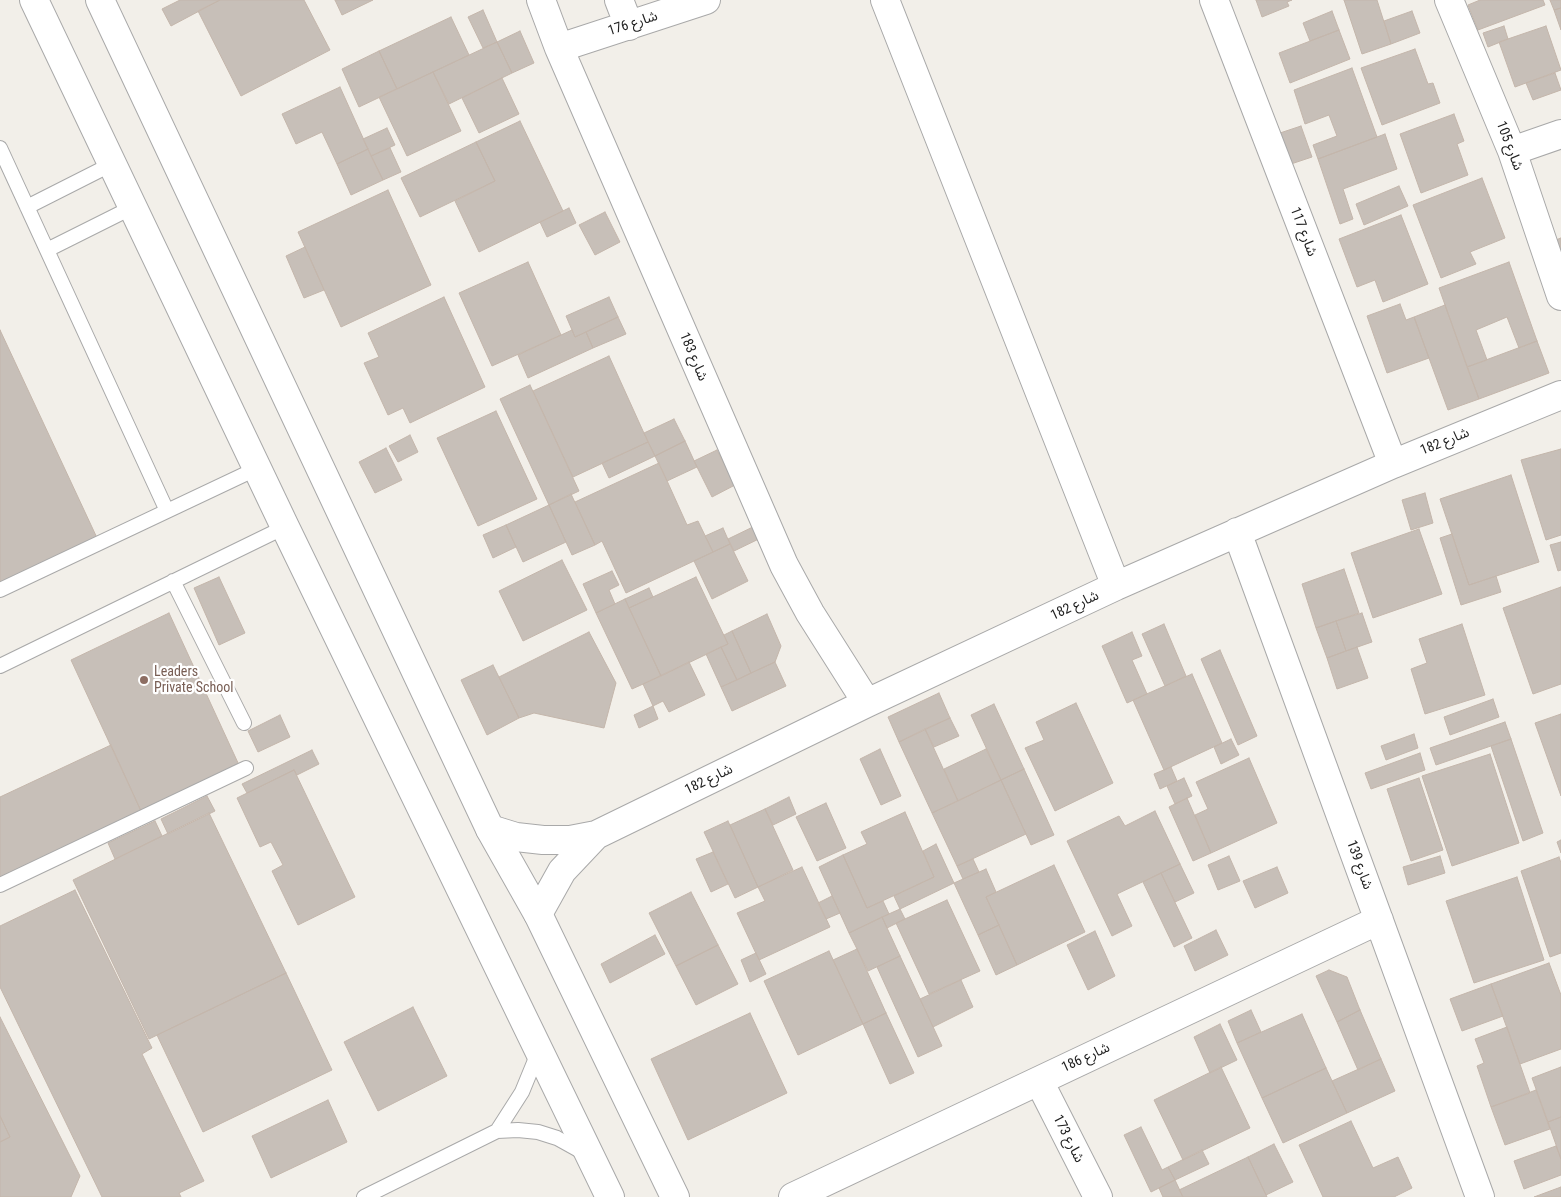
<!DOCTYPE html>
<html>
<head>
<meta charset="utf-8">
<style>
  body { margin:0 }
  canvas { display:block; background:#f2efe9 }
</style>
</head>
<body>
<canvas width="1561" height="1197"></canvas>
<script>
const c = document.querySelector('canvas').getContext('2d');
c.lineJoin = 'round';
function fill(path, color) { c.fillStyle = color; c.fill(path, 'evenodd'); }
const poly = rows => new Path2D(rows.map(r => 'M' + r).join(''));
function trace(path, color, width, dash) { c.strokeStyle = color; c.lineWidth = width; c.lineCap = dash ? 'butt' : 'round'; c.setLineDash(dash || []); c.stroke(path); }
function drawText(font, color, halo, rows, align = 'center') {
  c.font = font + ' "Roboto Condensed","Noto Sans Arabic",sans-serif'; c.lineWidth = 4.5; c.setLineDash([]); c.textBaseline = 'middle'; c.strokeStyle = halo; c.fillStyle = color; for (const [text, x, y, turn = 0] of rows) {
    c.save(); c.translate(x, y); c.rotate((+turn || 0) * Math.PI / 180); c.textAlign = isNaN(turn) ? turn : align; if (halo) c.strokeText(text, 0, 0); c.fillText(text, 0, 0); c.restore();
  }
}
const building = poly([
  [180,0,220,0,171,26,162,9,180,0],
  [220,0,304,0,330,50,241,96,198,11,220,0],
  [335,0,373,0,342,15,335,0],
  [1256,0,1292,0,1287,2,1289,6,1262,17,1256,0],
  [1344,0,1377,0,1391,44,1362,54,1344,0],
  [1480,0,1543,0,1545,5,1478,30,1468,5,1480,0],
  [1550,0,1561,0,1561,8,1554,10,1550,0],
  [1561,8,1561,30,1554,10,1561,8],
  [483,10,497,42,483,48,468,17,483,10],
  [1332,11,1339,30,1310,41,1303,23,1332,11],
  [1412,11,1420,33,1391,44,1384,21,1412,11],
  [451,17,469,55,397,89,379,51,451,17],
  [1504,26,1508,39,1488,47,1483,33,1504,26],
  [1546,26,1561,70,1515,87,1499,42,1546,26],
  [1339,30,1350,59,1290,83,1279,53,1339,30],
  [520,31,534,63,512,73,497,42,520,31],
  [497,42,512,73,449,104,433,72,497,42],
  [1415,49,1428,84,1433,83,1440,103,1382,125,1361,68,1415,49],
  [379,51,397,89,359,107,342,69,379,51],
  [1352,68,1377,137,1318,159,1313,145,1337,136,1329,115,1305,124,1294,90,1352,68],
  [433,72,461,131,407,156,379,97,433,72],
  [1555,73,1561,90,1533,100,1526,83,1555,73],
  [502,78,519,114,479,133,462,98,502,78],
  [340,87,368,149,337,164,322,132,296,144,282,114,340,87],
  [1454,114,1464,141,1457,144,1468,175,1421,193,1400,134,1454,114],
  [520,121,563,211,479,252,455,201,495,181,476,142,520,121],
  [1301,126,1312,157,1285,166,1274,135,1301,126],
  [387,128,395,145,371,156,363,139,387,128],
  [1385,134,1397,169,1343,189,1353,219,1340,224,1318,159,1385,134],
  [476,142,495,181,420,217,401,178,476,142],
  [390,148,401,172,383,180,371,156,390,148],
  [368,149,383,180,351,195,337,164,368,149],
  [1482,178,1505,238,1470,252,1476,264,1441,278,1413,205,1482,178],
  [1399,186,1408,206,1364,225,1356,204,1399,186],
  [388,190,431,285,341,327,298,232,388,190],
  [569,208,576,223,547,237,540,222,569,208],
  [605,212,620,242,595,255,579,225,605,212],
  [1401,215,1428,284,1383,302,1375,280,1357,287,1339,239,1401,215],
  [1561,238,1561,266,1553,241,1561,238],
  [305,247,324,290,304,298,286,256,305,247],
  [528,262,561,335,492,366,459,293,528,262],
  [1509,262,1537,341,1519,348,1507,317,1476,330,1487,360,1467,367,1439,288,1509,262],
  [444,297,485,387,410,423,403,408,388,415,364,363,379,357,368,333,444,297],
  [609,297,618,317,575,337,566,316,609,297],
  [1400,304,1406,320,1414,317,1429,358,1387,373,1367,316,1400,304],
  [1445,305,1479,399,1448,410,1414,317,1445,305],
  [618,317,626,334,593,348,586,332,618,317],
  [0,330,98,540,0,587,0,330],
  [572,330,575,337,586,332,593,348,528,378,518,355,572,330],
  [1537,341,1549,373,1479,399,1467,367,1537,341],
  [609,356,648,442,573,477,533,391,609,356],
  [530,385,579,491,549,505,500,399,530,385],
  [496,411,537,499,478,526,437,438,496,411],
  [674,419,685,441,655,456,644,433,674,419],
  [410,435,418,452,398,462,389,446,410,435],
  [685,441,697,467,667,481,655,456,685,441],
  [648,442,655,456,609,478,602,463,648,442],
  [386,448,402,480,375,493,359,462,386,448],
  [1561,449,1561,535,1546,540,1521,460,1561,449],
  [717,450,735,485,712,497,694,461,717,450],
  [659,463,687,525,698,521,713,552,626,593,602,541,595,545,575,502,659,463],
  [1511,475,1539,562,1469,585,1440,499,1511,475],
  [1425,493,1433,523,1411,530,1402,500,1425,493],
  [571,494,595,545,572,555,549,505,571,494],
  [549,505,566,542,523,562,506,525,549,505],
  [759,524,765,536,734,551,728,539,759,524],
  [506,525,516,547,493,558,483,535,506,525],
  [723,528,730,544,713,552,705,536,723,528],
  [1419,529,1442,594,1373,618,1351,553,1419,529],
  [1452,534,1469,585,1496,576,1501,592,1461,605,1440,538,1452,534],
  [1561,542,1561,570,1558,571,1550,545,1561,542],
  [730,544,748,581,712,599,694,561,730,544],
  [562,560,587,610,523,641,499,591,562,560],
  [1344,569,1359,613,1316,628,1302,584,1344,569],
  [612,571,619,585,609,590,615,604,596,613,583,584,612,571],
  [219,577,245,633,219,645,194,588,219,577],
  [696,577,728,644,661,676,629,608,696,577],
  [1561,587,1561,684,1533,694,1503,608,1561,587],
  [649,588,653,597,629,608,625,599,649,588],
  [625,599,661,676,632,689,596,613,625,599],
  [169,613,239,765,141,811,71,660,169,613],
  [1362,613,1372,642,1346,651,1336,621,1362,613],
  [767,614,781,646,775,662,751,673,732,631,767,614],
  [1336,621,1346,651,1327,658,1316,628,1336,621],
  [1164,624,1186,676,1165,686,1142,634,1164,624],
  [1462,624,1485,695,1425,714,1411,669,1427,663,1419,639,1462,624],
  [732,631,751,673,737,680,721,647,728,644,724,635,732,631],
  [589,632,616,683,604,728,534,713,519,718,499,677,589,632],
  [1132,632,1142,656,1132,660,1147,694,1127,703,1102,646,1132,632],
  [721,647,737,680,721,687,706,654,721,647],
  [1357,647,1368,678,1337,689,1327,658,1357,647],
  [1220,650,1257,736,1238,745,1201,659,1220,650],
  [689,662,705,695,669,712,663,701,653,706,643,684,689,662],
  [775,662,786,686,732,711,721,687,775,662],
  [493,665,519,718,487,735,461,680,493,665],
  [1192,674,1222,743,1164,770,1133,700,1192,674],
  [939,693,950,718,899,742,888,717,939,693],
  [1493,699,1499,717,1450,735,1444,717,1493,699],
  [1076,703,1113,783,1055,811,1025,748,1044,740,1036,722,1076,703],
  [994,704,1024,769,1001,780,971,715,994,704],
  [653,706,658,719,639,728,634,715,653,706],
  [1561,714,1561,796,1535,723,1561,714],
  [280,715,290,737,258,752,248,731,280,715],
  [950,718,959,736,934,747,925,729,950,718],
  [1505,722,1511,739,1436,765,1430,748,1505,722],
  [925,729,958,801,932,813,899,742,925,729],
  [1414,734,1418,748,1386,760,1381,746,1414,734],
  [1231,739,1239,755,1221,764,1214,747,1231,739],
  [1511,739,1543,833,1523,841,1491,746,1511,739],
  [111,745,141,811,0,877,0,797,111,745],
  [880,749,901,796,881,805,860,759,880,749],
  [986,749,1001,780,958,801,944,769,986,749],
  [312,750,319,764,297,775,294,770,247,793,242,784,312,750],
  [1420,753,1425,770,1371,789,1365,773,1420,753],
  [1490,754,1519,843,1452,866,1422,776,1490,754],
  [1249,758,1277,823,1211,853,1195,815,1208,809,1196,782,1249,758],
  [1171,767,1177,781,1160,789,1154,774,1171,767],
  [1024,769,1054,835,1031,845,1001,780,1024,769],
  [294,770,355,897,298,925,272,871,283,865,271,842,260,847,237,798,294,770],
  [1184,778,1192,796,1175,804,1167,786,1184,778],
  [1419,778,1443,850,1411,861,1387,789,1419,778],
  [1001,780,1026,834,957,866,932,813,1001,780],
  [207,796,215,811,168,834,161,819,207,796],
  [789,797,796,814,773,825,765,809,789,797],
  [1187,798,1211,853,1193,861,1169,807,1187,798],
  [826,803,846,848,817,861,796,817,826,803],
  [765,809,793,870,758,887,730,825,765,809],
  [1155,811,1180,864,1117,894,1132,926,1112,936,1067,841,1119,816,1125,826,1155,811],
  [905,812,934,877,867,908,843,855,867,844,861,832,905,812],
  [209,813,286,973,149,1039,73,880,209,813],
  [155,821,162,836,115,859,108,843,155,821],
  [728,821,758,887,735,898,704,832,728,821],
  [1561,840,1561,853,1557,842,1561,840],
  [936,844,954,883,900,909,894,896,934,877,923,851,936,844],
  [713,852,728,884,711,892,696,859,713,852],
  [843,855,867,908,883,901,889,914,849,933,819,867,843,855],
  [1229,856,1240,881,1218,890,1208,865,1229,856],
  [1440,856,1445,873,1408,885,1403,867,1440,856],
  [1559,857,1561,863,1561,953,1550,957,1521,871,1559,857],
  [973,859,979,872,963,879,957,866,973,859],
  [1180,864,1194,893,1175,902,1161,873,1180,864],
  [1054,865,1085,932,1017,965,986,897,1054,865],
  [802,867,830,927,759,960,737,913,765,901,758,887,802,867],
  [1277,867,1288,893,1255,908,1243,881,1277,867],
  [986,869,996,892,986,897,999,925,978,935,954,883,986,869],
  [1161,873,1192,938,1174,947,1143,882,1161,873],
  [1517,877,1544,960,1474,983,1446,901,1517,877],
  [75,890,152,1048,142,1054,204,1181,179,1193,181,1197,102,1197,0,987,0,926,75,890],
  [691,892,718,945,676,966,649,913,691,892],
  [832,896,840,913,826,919,818,903,832,896],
  [947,900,980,971,929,994,896,923,947,900],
  [900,909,905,919,887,928,882,917,900,909],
  [882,917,900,956,868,971,849,933,882,917],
  [999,925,1017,965,996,975,978,935,999,925],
  [1216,930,1228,955,1195,971,1184,946,1216,930],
  [1095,931,1115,976,1088,990,1067,945,1095,931],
  [655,935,665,954,610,983,601,964,655,935],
  [718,945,738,984,696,1005,676,966,718,945],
  [857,949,886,1013,863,1024,833,960,857,949],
  [829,951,863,1024,798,1055,764,981,829,951],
  [756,953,766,974,750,982,741,960,756,953],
  [900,956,942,1046,918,1057,877,967,900,956],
  [1549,963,1561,995,1561,1049,1520,1064,1491,984,1549,963],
  [1329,970,1347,977,1360,1010,1337,1022,1316,976,1329,970],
  [286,973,332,1070,203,1132,157,1035,286,973],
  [961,980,973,1007,933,1027,920,999,961,980],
  [1491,984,1503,1016,1462,1031,1450,999,1491,984],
  [413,1007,447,1076,378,1111,344,1042,413,1007],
  [1251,1010,1261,1032,1237,1043,1228,1021,1251,1010],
  [1360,1010,1381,1059,1358,1070,1337,1022,1360,1010],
  [750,1013,787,1093,688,1140,651,1059,750,1013],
  [886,1013,914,1073,890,1084,863,1024,886,1013],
  [1302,1014,1326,1068,1262,1098,1237,1043,1302,1014],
  [0,1017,80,1176,71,1197,0,1197,0,1142,10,1137,0,1116,0,1017],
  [1220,1024,1237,1060,1210,1073,1194,1037,1220,1024],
  [1507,1027,1530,1093,1491,1107,1477,1066,1484,1063,1475,1039,1507,1027],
  [1381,1059,1395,1091,1347,1113,1332,1081,1381,1059],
  [1221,1067,1250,1128,1183,1160,1154,1100,1221,1067],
  [1561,1067,1561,1117,1548,1122,1532,1078,1561,1067],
  [1326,1068,1347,1113,1283,1143,1262,1098,1326,1068],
  [1536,1090,1550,1129,1505,1145,1491,1107,1536,1090],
  [328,1100,347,1142,271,1178,252,1136,328,1100],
  [0,1116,10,1137,0,1142,0,1116],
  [1561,1117,1561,1159,1548,1122,1561,1117],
  [1351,1121,1373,1168,1398,1157,1412,1188,1394,1197,1323,1197,1299,1145,1351,1121],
  [1141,1127,1162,1170,1168,1167,1175,1180,1151,1192,1124,1135,1141,1127],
  [1274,1144,1293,1182,1266,1195,1248,1157,1274,1144],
  [1556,1146,1561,1159,1561,1175,1524,1189,1514,1161,1556,1146],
  [1202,1150,1209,1164,1175,1180,1168,1167,1202,1150],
  [1248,1157,1267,1197,1183,1197,1179,1190,1248,1157],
  [1175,1180,1183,1197,1163,1197,1159,1188,1175,1180],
  [1561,1187,1561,1197,1534,1197,1561,1187]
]);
fill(building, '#c7bfb8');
trace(building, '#c4b6ab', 1);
const service = poly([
  [0,148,167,511],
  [27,207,112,164],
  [47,250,133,207],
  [173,581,244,723],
  [0,590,258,468],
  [0,666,285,527],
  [0,885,246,768],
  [497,1131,522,1092,538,1053],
  [364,1197,497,1131,518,1130,538,1132,557,1138,584,1153]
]);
const minor = poly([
  [541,0,559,48,784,565,810,613,867,703],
  [619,0,629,26],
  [885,0,1116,586],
  [1214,0,1393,464],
  [1449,0,1512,151,1561,296],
  [559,48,706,0],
  [1512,151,1561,134],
  [1237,532,1480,1197],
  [490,829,516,837,543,840,570,840,596,835,867,703,1116,586,1393,464,1561,395],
  [538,914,562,871,596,835],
  [1039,1081,1098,1197],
  [793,1197,1379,920]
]);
const tertiary = poly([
  [34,0,285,527,610,1197],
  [100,0,490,829,538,914,675,1197]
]);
trace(service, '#a9a9a9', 16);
trace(minor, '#a9a9a9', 30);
trace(tertiary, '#a9a9a9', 30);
trace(service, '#fff', 14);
trace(minor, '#fff', 28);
trace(tertiary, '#fff', 28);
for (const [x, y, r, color] of [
  [144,680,5,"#8d6e63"]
]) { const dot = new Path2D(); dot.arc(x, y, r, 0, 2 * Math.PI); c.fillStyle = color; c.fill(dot); trace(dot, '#fff', 2); }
drawText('14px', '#222', '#fff', [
  ["شارع 176",633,24,-18],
  ["شارع 105",1509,146,69],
  ["شارع 117",1303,232,69],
  ["شارع 183",693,357,67],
  ["شارع 182",1445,442,-22],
  ["شارع 182",1075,606,-25],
  ["شارع 182",709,780,-26],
  ["شارع 139",1359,865,70],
  ["شارع 186",1086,1058,-25],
  ["شارع 173",1068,1139,63]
]);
drawText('14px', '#785e54', '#fff', [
  ["Leaders",154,672],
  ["Private School",154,688]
], 'left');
</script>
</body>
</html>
